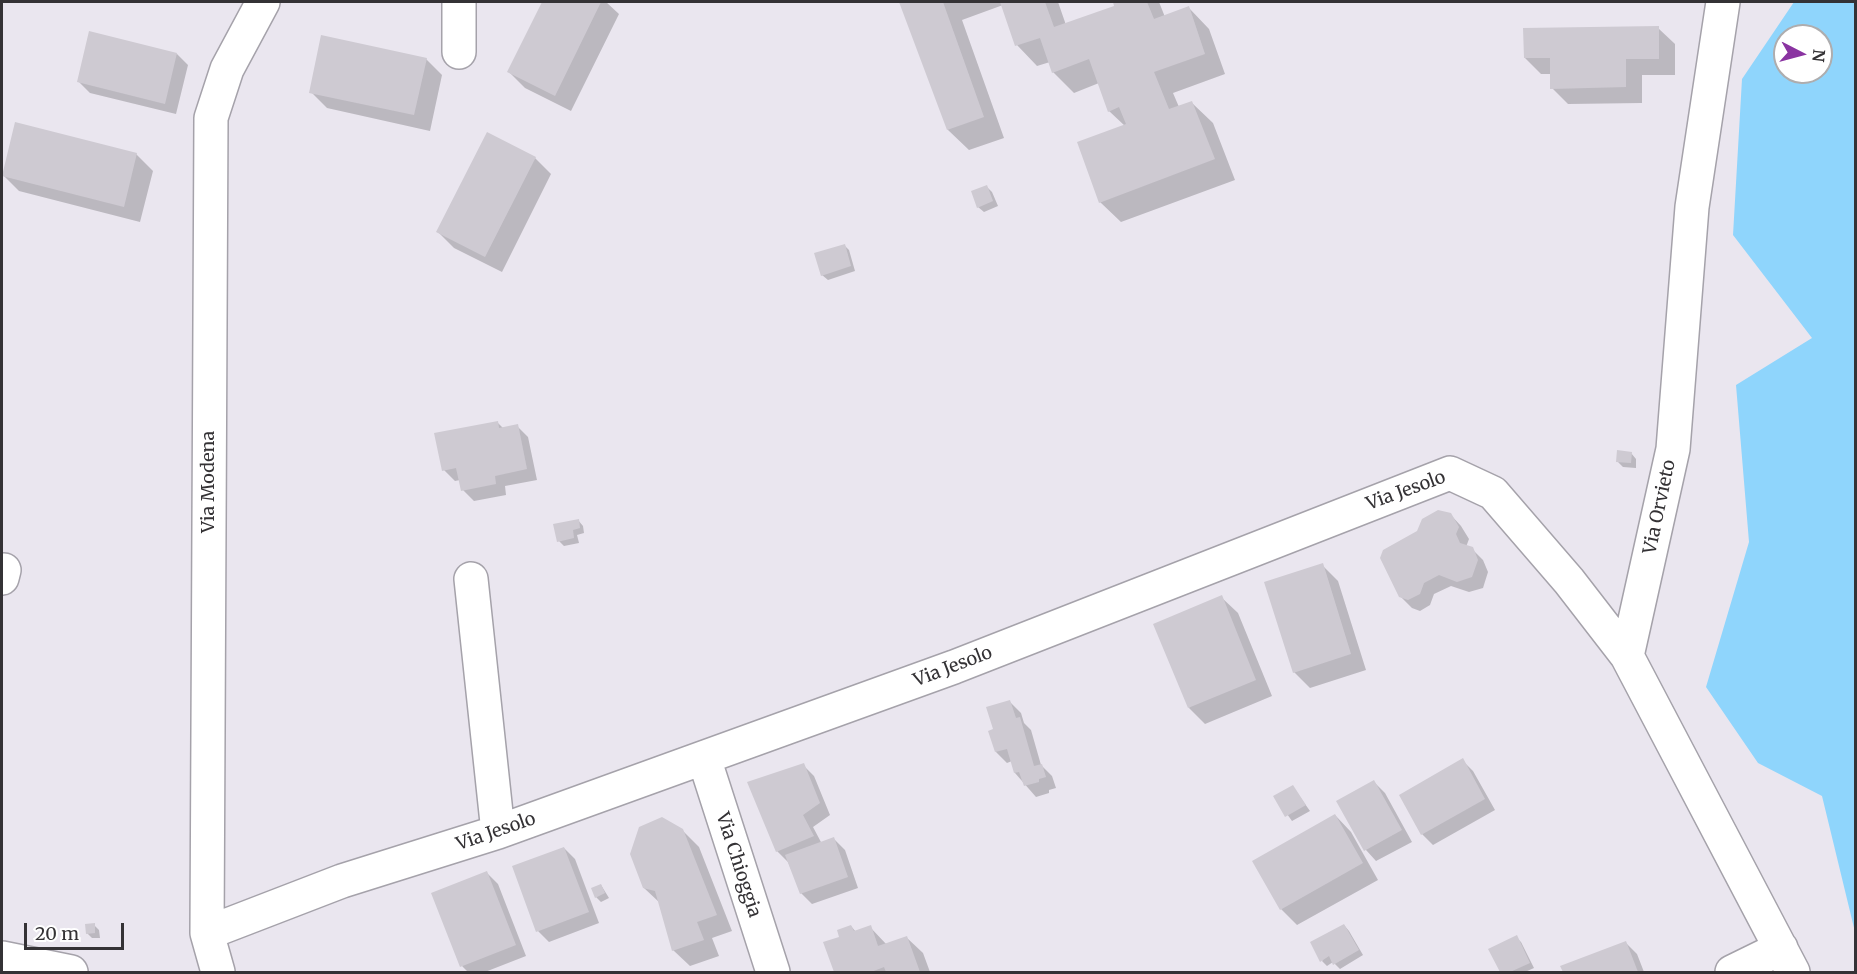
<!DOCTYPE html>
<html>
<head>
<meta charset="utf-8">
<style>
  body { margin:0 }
  #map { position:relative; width:1857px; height:974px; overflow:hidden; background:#eae6ef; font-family:Merriweather,serif }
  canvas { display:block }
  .frame { position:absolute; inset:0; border:3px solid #343235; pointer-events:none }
  .north { position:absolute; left:1773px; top:24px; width:60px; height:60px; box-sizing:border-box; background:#fff; border:2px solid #aeadae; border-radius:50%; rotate:96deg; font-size:16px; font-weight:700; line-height:24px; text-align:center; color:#343235 }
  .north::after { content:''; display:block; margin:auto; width:21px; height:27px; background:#8a34a1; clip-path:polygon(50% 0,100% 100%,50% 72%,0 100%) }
  .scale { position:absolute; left:24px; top:923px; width:100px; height:27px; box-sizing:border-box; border:3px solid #343235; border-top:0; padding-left:8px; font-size:18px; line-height:21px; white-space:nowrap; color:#343235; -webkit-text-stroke:4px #fff; paint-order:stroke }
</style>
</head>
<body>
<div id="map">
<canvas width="1857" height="974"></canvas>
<div class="frame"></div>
<div class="north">N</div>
<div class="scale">20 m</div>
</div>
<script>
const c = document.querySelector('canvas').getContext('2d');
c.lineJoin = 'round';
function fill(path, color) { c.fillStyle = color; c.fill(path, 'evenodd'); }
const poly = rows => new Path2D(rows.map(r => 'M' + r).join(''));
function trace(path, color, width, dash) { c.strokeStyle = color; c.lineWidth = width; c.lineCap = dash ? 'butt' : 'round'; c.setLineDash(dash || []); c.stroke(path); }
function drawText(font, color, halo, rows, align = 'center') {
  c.font = font + ' Merriweather,serif'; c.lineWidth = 4.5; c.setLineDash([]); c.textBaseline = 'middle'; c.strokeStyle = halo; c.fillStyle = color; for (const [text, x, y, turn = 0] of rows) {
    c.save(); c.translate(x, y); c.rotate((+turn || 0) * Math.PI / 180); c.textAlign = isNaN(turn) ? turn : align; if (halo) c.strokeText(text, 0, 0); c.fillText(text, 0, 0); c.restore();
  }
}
fill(poly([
  [1794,2,1855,2,1855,932,1822,796,1758,763,1706,687,1749,542,1736,385,1812,338,1733,235,1742,79],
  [1785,36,1821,36,1821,72,1785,72]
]), '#8fd5fc');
fill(poly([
  [543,2,606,2,619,14,571,111,525,88,509,72],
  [901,2,1058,2,1066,25,1116,7,1114,2,1159,2,1165,17,1189,8,1209,29,1225,74,1173,93,1179,107,1192,103,1213,123,1235,180,1121,222,1100,202,1125,126,1109,111,1099,83,1074,93,1053,72,1050,62,1037,66,1017,45,1003,5,962,20,1004,138,969,150,948,130],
  [1658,28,1675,44,1675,75,1642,75,1642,103,1568,104,1552,88,1552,74,1541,74,1525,58],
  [177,54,188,65,176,114,90,93,79,82],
  [426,59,442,75,430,131,327,108,311,92],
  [136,154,153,171,140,222,19,191,3,175],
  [535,158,551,174,502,272,454,248,438,232],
  [987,187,992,192,998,206,984,212,978,207],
  [844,245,849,250,855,271,828,280,822,275],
  [497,422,504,429,517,426,528,437,537,480,505,486,506,495,474,501,463,490,460,480,455,481,444,470],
  [1631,453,1636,459,1636,468,1623,467,1618,462],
  [1450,514,1461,526,1469,539,1466,547,1472,549,1483,560,1488,572,1483,588,1469,592,1451,586,1434,594,1430,605,1420,611,1412,608,1401,597],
  [578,520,583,526,584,533,577,535,579,543,564,546,559,541],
  [1322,565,1338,581,1366,670,1310,688,1294,672],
  [1221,597,1238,613,1272,696,1205,724,1189,708],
  [1010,702,1021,713,1024,723,1031,730,1041,765,1052,776,1056,788,1049,790,1049,793,1036,797,1015,773,1012,761,1007,763,996,752,994,730],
  [1462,760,1473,771,1495,810,1433,845,1422,834,1401,796],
  [803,765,814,776,830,815,813,827,822,844,834,839,845,850,858,888,812,904,801,893,788,862,777,851],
  [1374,782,1385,793,1412,842,1376,861,1366,850,1338,802],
  [1293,787,1310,811,1292,821,1275,797],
  [1335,815,1351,832,1378,880,1297,925,1281,909],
  [682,830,699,847,732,931,712,938,719,956,690,966,673,950,660,903,644,888],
  [564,848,575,859,599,923,549,942,538,931],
  [487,873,498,884,526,956,485,972,468,972,462,966,433,894],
  [601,885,609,898,601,902,596,897],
  [94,925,99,930,100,938,92,938,87,933],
  [1344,925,1349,931,1363,955,1340,969,1333,962,1327,966,1322,961],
  [851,926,856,932,870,927,887,945,906,937,923,953,930,972,836,972,825,943,841,937],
  [1516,937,1521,942,1534,968,1525,972,1502,972,1490,950],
  [1626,943,1637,954,1644,972,1564,972,1562,967]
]), '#0003');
fill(poly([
  [542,2,601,2,555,96,507,72],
  [899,2,943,2,984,117,947,130],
  [1000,2,1045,2,1054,27,1114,6,1113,2,1147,2,1154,19,1189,6,1205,54,1154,72,1169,109,1192,101,1215,159,1099,203,1077,142,1126,124,1119,107,1108,112,1089,59,1052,73,1040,38,1015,46],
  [1659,26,1659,59,1626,59,1626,87,1550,89,1550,58,1524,58,1523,28],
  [89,31,177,53,165,104,77,82],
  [321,35,427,58,414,115,309,93],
  [15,122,137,153,124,207,2,176],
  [487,132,536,157,485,257,436,232],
  [987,185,993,201,977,208,971,191],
  [845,244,851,266,821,276,814,253],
  [498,421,499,428,518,424,527,469,495,476,496,484,461,491,456,468,442,471,434,433],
  [1617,450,1632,452,1631,463,1616,462],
  [1438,510,1451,513,1459,527,1456,534,1460,543,1473,547,1478,560,1472,577,1457,582,1439,575,1424,583,1420,594,1408,600,1399,597,1380,558,1383,550,1417,531,1422,519],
  [579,519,580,528,573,530,574,538,557,542,553,524],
  [1323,563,1351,654,1293,673,1264,582],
  [1222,595,1256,680,1188,708,1153,624],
  [1010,700,1016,718,1020,717,1034,766,1042,764,1046,777,1039,779,1039,782,1024,786,1019,772,1014,773,1007,749,995,752,988,731,993,729,986,707],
  [1463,758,1485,799,1421,835,1399,795],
  [804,763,820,803,803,815,814,836,776,852,747,782],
  [1374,780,1402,830,1364,851,1336,801],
  [1293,785,1306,805,1285,817,1273,796],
  [1335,814,1363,863,1280,910,1252,861],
  [662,817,683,829,717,915,697,922,704,940,672,951,655,891,643,888,630,854,639,827],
  [834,837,848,877,800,894,785,855],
  [564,847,589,912,536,932,512,866],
  [487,871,516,945,460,967,431,893],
  [601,884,605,893,595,898,591,888],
  [95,923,95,933,86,934,85,924],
  [1344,924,1359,950,1333,965,1329,956,1320,962,1310,942],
  [851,925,854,931,871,925,878,946,907,936,920,972,886,972,884,967,871,972,834,972,823,942,839,937,837,930],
  [1517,935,1530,963,1510,972,1500,972,1488,949],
  [1626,941,1638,972,1563,972,1560,966]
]), '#cecad2');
const minor = poly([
  [459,2,459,52],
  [1723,2,1692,207,1673,449,1627,656,1793,972],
  [2,578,4,570],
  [471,579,498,832],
  [704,758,773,972],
  [207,933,342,881,498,832,954,667,1450,473,1493,493,1569,581,1627,656],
  [2,958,71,972],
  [218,972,207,933,211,118,227,69,263,2],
  [1732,972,1781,948]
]);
trace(minor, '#a5a2aa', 36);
trace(minor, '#fff', 33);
drawText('18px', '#343235', '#fff', [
  ["Via Modena",209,482,-90],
  ["Via Jesolo",1406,491,-20],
  ["Via Orvieto",1660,507,-78],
  ["Via Jesolo",953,667,-21],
  ["Via Jesolo",496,832,-19],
  ["Via Chioggia",738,865,72]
]);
</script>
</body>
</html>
